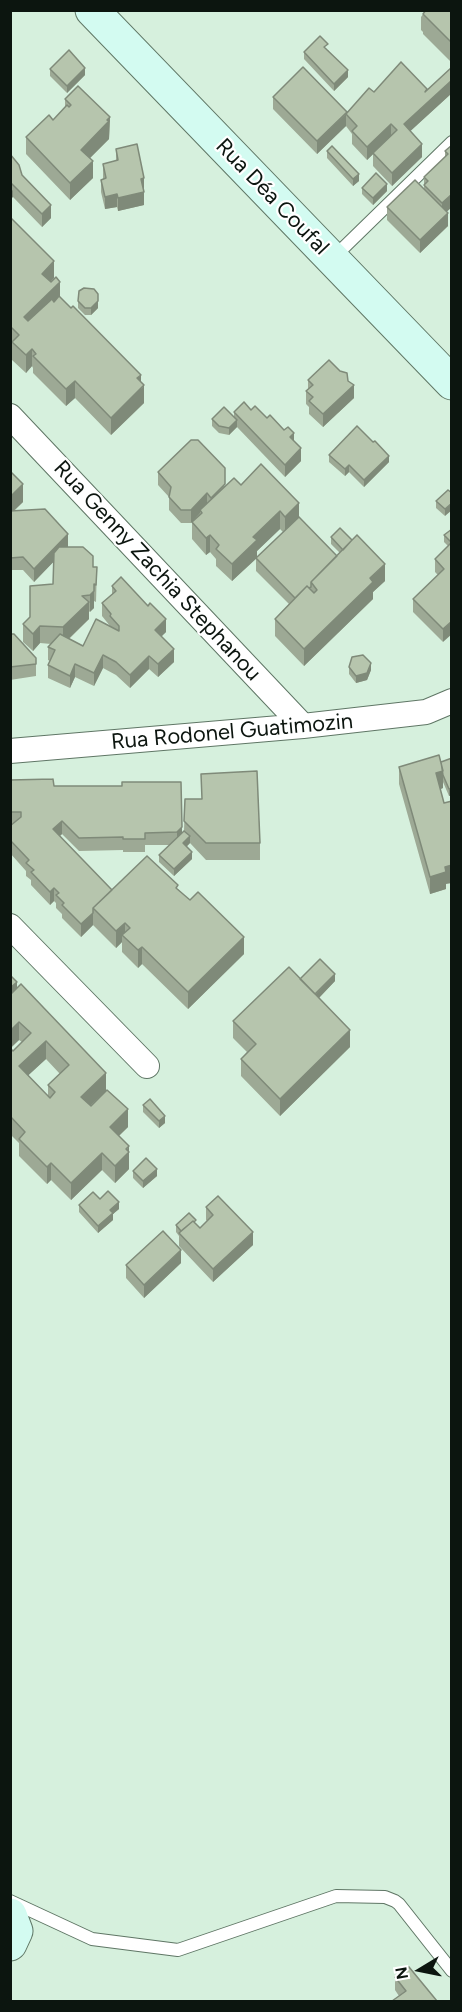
<!DOCTYPE html>
<html>
<head>
<meta charset="utf-8">
<style>
  body { margin:0 }
  #map { position:relative; width:462px; height:2012px; overflow:hidden; background:#d6f0dd; font-family:Figtree,sans-serif }
  canvas { display:block }
  .frame { position:absolute; inset:0; border:12px solid #0c150f; pointer-events:none }
  .north { position:absolute; left:390px; top:1940px; width:60px; height:60px; -webkit-text-stroke:4px #fff; paint-order:stroke; rotate:260deg; font-size:16px; font-weight:700; line-height:24px; text-align:center; color:#0c150f }
  .north::after { content:''; display:block; margin:auto; width:21px; height:27px; background:#0c150f; clip-path:polygon(50% 0,100% 100%,50% 72%,0 100%) }
</style>
</head>
<body>
<div id="map">
<canvas width="462" height="2012"></canvas>
<div class="frame"></div>
<div class="north">N</div>
</div>
<script>
const c = document.querySelector('canvas').getContext('2d');
c.lineJoin = 'round';
const poly = rows => new Path2D(rows.map(r => 'M' + r).join(''));
function trace(path, color, width, dash) { c.strokeStyle = color; c.lineWidth = width; c.lineCap = dash ? 'butt' : 'round'; c.setLineDash(dash || []); c.stroke(path); }
function fill(path, color) { c.fillStyle = color; c.fill(path, 'evenodd'); }
function drawText(font, color, halo, rows, align = 'center') {
  c.font = font + ' Figtree,sans-serif'; c.lineWidth = 4.5; c.setLineDash([]); c.textBaseline = 'middle'; c.strokeStyle = halo; c.fillStyle = color; for (const [text, x, y, turn = 0] of rows) {
    c.save(); c.translate(x, y); c.rotate((+turn || 0) * Math.PI / 180); c.textAlign = isNaN(turn) ? turn : align; if (halo) c.strokeText(text, 0, 0); c.fillText(text, 0, 0); c.restore();
  }
}
const lane = poly([
  [333,258,452,142],
  [10,1901,92,1939,178,1950,336,1896,385,1897,395,1901,399,1904,452,1971]
]);
const street = poly([
  [10,416,303,726],
  [10,751,303,726,426,712,452,701],
  [10,926,147,1066]
]);
const secondary = poly([
  [92,10,452,383],
  [10,1915,16,1931,10,1944]
]);
trace(lane, '#5f7665', 14);
trace(street, '#5f7665', 26);
trace(secondary, '#5f7665', 35);
trace(lane, '#fff', 12);
trace(street, '#fff', 24);
trace(secondary, '#d3fbf1', 33);
fill(poly([
  [426,10,452,10,452,63,423,34,423,32,421,30,421,17],
  [328,50,348,77,334,91,304,59,304,52],
  [452,67,452,93,410,131,422,157,392,186,373,166,373,154,367,160,352,144,352,134,346,126,317,154,273,109,273,97,347,112,374,92,427,90],
  [50,69,85,75,67,93,50,76],
  [65,99,110,117,109,139,90,158,93,178,70,200,26,154,26,137,53,120,65,107],
  [452,145,452,207,446,212,448,226,420,253,387,220,387,207,424,189,424,177,445,157,445,151],
  [116,149,144,178,144,205,118,211,117,207,105,209,101,192,101,180,103,179,103,164,116,161],
  [327,151,359,181,353,186,327,158],
  [10,154,22,175,51,218,42,227,13,197,10,199],
  [362,188,387,191,373,205,362,194],
  [10,217,54,278,50,282,60,298,141,382,144,403,111,435,75,398,66,406,33,373,33,368,32,366,26,373,12,360,12,346,10,347],
  [78,301,98,308,91,315,85,315,78,308],
  [308,380,348,381,354,398,323,427,309,414,309,407,306,404,306,391,308,390],
  [251,410,267,418,294,441,301,461,285,477,237,427,229,435,219,433,212,426,212,419,234,417,234,412],
  [329,455,389,462,364,487,349,472,345,476,329,462],
  [10,471,23,502,15,510,68,547,93,567,97,567,96,602,94,601,94,608,89,612,89,619,69,639,83,646,110,626,102,616,102,603,112,595,112,586,166,632,161,636,174,662,158,677,149,669,130,688,116,675,103,668,94,686,75,677,70,688,48,678,48,665,50,661,48,660,48,647,51,644,40,643,33,651,23,642,23,624,30,617,53,584,53,562,34,582,23,570,10,570],
  [158,472,225,486,241,485,299,517,337,556,340,553,331,544,331,537,385,581,373,592,373,599,304,666,275,636,275,619,289,604,256,571,256,558,232,581,216,566,216,559,210,552,206,555,192,539,192,522,200,513,191,523,181,523,169,510,169,497,158,485],
  [280,529,283,532,257,557,257,551],
  [448,490,445,516,436,508,436,501],
  [452,529,443,642,413,612,413,599,438,575,435,572,435,559,448,546,444,542,444,535],
  [10,634,36,658,36,676,10,680],
  [349,667,371,670,367,680,356,683,349,674],
  [452,758,452,795,449,796,443,782,443,788,440,789,446,889,430,894,399,784,399,767,441,762],
  [10,780,54,786,182,833,184,831,185,799,260,843,260,860,206,860,190,843,187,846,192,859,174,876,159,862,159,855,170,845,145,845,145,852,123,852,123,850,79,851,62,834,60,836,112,890,178,889,244,954,188,1009,142,964,138,968,122,952,122,942,116,948,93,925,81,937,62,918,62,914,56,908,56,903,54,901,50,905,31,885,31,880,26,876,26,871,10,853,10,826,12,825,10,825],
  [10,975,17,988,106,1091,128,1127,119,1136,129,1151,129,1169,115,1183,102,1170,71,1200,51,1180,47,1184,19,1156,19,1143,10,1134],
  [19,1040,22,1042,13,1051,11,1048],
  [46,1059,60,1074,48,1085,48,1096,28,1075],
  [300,979,335,981,319,998,350,1047,280,1116,241,1076,241,1059,247,1052,233,1038,233,1021],
  [143,1105,165,1123,159,1128,143,1112],
  [133,1171,157,1176,143,1188,133,1178],
  [100,1199,119,1209,113,1214,113,1220,98,1233,79,1212,79,1205],
  [206,1207,253,1245,213,1282,179,1246,179,1236,176,1232,176,1225,196,1224,200,1228,207,1221,206,1220],
  [181,1263,144,1298,126,1278,126,1265],
  [395,1977,437,2001,399,1996,395,1990]
]), '#9da995');
fill(poly([
  [85,68,85,75,67,93,67,86],
  [348,70,348,77,334,91,334,84],
  [452,80,452,93,404,137,404,124,427,89,427,101],
  [346,114,346,126,317,154,317,141],
  [110,117,109,139,81,167,81,150],
  [391,124,391,137,367,160,367,147],
  [422,144,422,157,392,186,392,173],
  [93,161,93,178,70,200,70,183],
  [359,174,359,181,353,186,353,179],
  [144,178,144,191,141,179],
  [387,184,387,191,373,205,373,198],
  [13,190,13,197,10,199,10,192],
  [144,192,144,205,118,211,118,198],
  [117,194,117,207,105,209,105,197],
  [452,194,452,207,442,216,442,203],
  [51,205,51,218,42,227,42,214],
  [448,213,448,226,420,253,420,240],
  [54,261,54,278,42,291,42,274],
  [60,282,60,300,24,334,24,317],
  [98,301,98,308,91,315,91,308],
  [12,328,12,343,10,347,10,330],
  [32,349,32,366,26,373,26,355],
  [141,375,141,389,144,385,144,403,111,435,111,418,137,378],
  [75,381,75,398,66,406,66,389],
  [354,385,354,398,323,427,323,414],
  [237,420,237,427,229,435,229,428],
  [294,433,294,446,290,437],
  [301,448,301,461,285,477,285,465],
  [389,456,389,462,364,487,364,480],
  [349,465,349,472,345,476,345,469],
  [23,484,23,502,10,514,10,497],
  [207,493,207,506,200,510,200,513,191,523,191,510],
  [299,503,299,521,285,534,285,517],
  [452,503,452,510,445,516,445,509],
  [280,511,280,529,257,551,257,558,232,581,232,564,253,537],
  [68,534,68,547,34,582,34,569],
  [210,535,210,552,206,555,206,538],
  [385,564,385,581,373,592,373,599,304,666,304,649,370,578],
  [94,584,94,608,90,612,90,595],
  [89,602,89,619,63,644,63,627],
  [166,619,166,632,155,643,155,630],
  [452,621,452,634,443,642,443,629],
  [40,626,40,643,33,651,33,634],
  [174,649,174,662,158,677,158,664],
  [103,655,103,668,94,686,94,673],
  [149,656,149,669,130,688,130,675],
  [371,663,371,670,367,680,356,683,356,676],
  [75,664,75,677,70,688,70,676],
  [443,771,443,788,436,791,436,773],
  [452,788,452,795,449,796,449,789],
  [62,821,62,834,53,842,53,829],
  [182,827,182,840,177,844,177,832],
  [190,836,190,843,183,850,183,843],
  [192,852,192,859,174,876,174,869],
  [452,865,452,883,446,884,446,889,430,894,430,877,445,867],
  [54,888,54,901,50,905,50,892],
  [93,913,93,925,81,937,81,924],
  [125,923,125,937,122,935,122,942,116,948,116,931],
  [244,937,244,954,188,1009,188,992],
  [142,947,142,964,138,968,138,950],
  [335,974,335,981,315,1002,315,995],
  [17,982,17,999,10,1005,10,988],
  [19,1022,19,1040,10,1048,10,1031],
  [350,1030,350,1047,280,1116,280,1099],
  [46,1041,46,1059,19,1084,19,1066],
  [106,1073,106,1091,81,1114,81,1097],
  [128,1109,128,1127,110,1144,110,1127],
  [165,1116,165,1123,159,1128,159,1121],
  [129,1146,129,1169,115,1183,115,1166],
  [102,1153,102,1170,71,1200,71,1183],
  [51,1163,51,1180,47,1184,47,1167],
  [157,1169,157,1176,143,1188,143,1181],
  [119,1202,119,1209,113,1214,113,1220,98,1233,98,1226,110,1210],
  [253,1232,253,1245,213,1282,213,1269],
  [181,1250,181,1263,144,1298,144,1285]
]), '#7f8a79');
const building = poly([
  [426,10,452,10,452,43,423,14,426,10],
  [320,36,328,44,324,47,348,70,334,84,304,52,320,36],
  [69,50,85,68,67,86,50,69,69,50],
  [401,62,427,89,425,92,452,67,452,80,404,124,422,144,392,173,373,153,397,130,391,124,367,147,352,131,357,126,346,114,369,88,374,92,401,62],
  [303,67,347,112,317,141,273,97,303,67],
  [78,86,110,117,107,120,109,121,81,150,93,161,70,183,26,137,49,115,53,120,67,105,69,107,71,105,65,99,78,86],
  [137,144,144,178,141,179,144,192,118,198,117,194,105,197,101,180,106,178,103,164,118,160,116,149,137,144],
  [452,145,452,194,442,203,424,185,428,181,424,177,448,154,445,151,452,145],
  [332,146,359,174,353,179,327,151,332,146],
  [10,154,19,165,22,175,51,205,42,214,10,182,10,154],
  [376,173,387,184,373,198,362,188,376,173],
  [415,180,448,213,420,240,387,207,415,180],
  [10,217,54,261,42,274,51,282,56,277,60,282,24,317,28,321,52,299,54,302,59,296,71,308,73,306,141,375,137,378,144,385,111,418,75,381,66,389,33,356,36,354,32,349,26,355,12,342,19,335,12,328,10,330,10,217],
  [84,288,94,289,98,294,98,301,91,308,85,308,78,301,79,291,84,288],
  [329,360,340,371,347,373,348,381,354,385,323,414,309,401,313,397,306,391,313,385,308,380,329,360],
  [244,402,251,410,255,406,267,418,270,415,284,430,288,427,294,433,290,437,301,448,285,465,234,412,244,402],
  [224,407,237,420,229,428,219,426,212,419,224,407],
  [357,426,373,442,375,441,389,456,364,480,349,465,345,469,329,455,357,426],
  [191,440,198,440,225,468,225,484,211,498,207,493,191,510,181,510,169,497,171,487,158,472,191,440],
  [261,464,299,503,285,517,280,511,253,537,257,540,232,564,216,549,219,545,210,535,206,538,192,522,202,513,200,510,234,478,241,485,261,464],
  [10,471,23,484,10,497,10,471],
  [448,490,452,493,452,503,445,509,436,501,448,490],
  [45,509,68,534,34,569,23,557,10,558,10,511,45,509],
  [299,517,337,556,311,582,311,587,309,588,307,586,295,598,256,558,299,517],
  [340,528,352,540,343,550,331,537,340,528],
  [452,529,452,542,451,542,444,535,452,529],
  [357,535,385,564,370,578,373,582,304,649,275,619,307,586,314,593,317,590,311,582,357,535],
  [452,542,452,621,443,629,413,599,444,569,435,559,452,542],
  [59,547,83,547,93,556,93,567,97,567,96,585,94,584,94,591,90,595,82,596,89,602,63,627,40,626,33,634,23,624,30,617,30,586,53,584,54,553,59,547],
  [121,577,148,606,150,603,166,619,155,630,174,649,158,664,149,656,130,675,116,662,103,655,94,673,75,664,70,676,48,665,55,650,48,647,60,634,83,646,96,619,119,631,119,626,110,616,111,614,102,603,116,591,112,586,121,577],
  [10,634,14,634,36,658,36,664,10,667,10,634],
  [363,655,371,663,367,673,356,676,349,667,352,657,363,655],
  [439,755,443,771,436,773,444,803,452,801,452,865,445,867,446,872,430,877,399,767,439,755],
  [452,758,452,788,449,789,443,775,441,762,452,758],
  [257,771,260,843,206,843,184,821,185,799,202,799,201,774,257,771],
  [53,779,54,786,122,786,122,782,181,782,182,827,177,832,145,833,145,839,123,839,123,837,79,838,62,821,53,829,112,890,93,908,93,913,81,924,62,905,64,903,56,895,59,893,54,888,50,892,31,872,34,870,26,863,29,860,10,840,10,826,21,817,21,812,10,812,10,780,53,779],
  [184,831,190,836,183,843,192,852,174,869,159,855,184,831],
  [147,856,178,885,176,888,190,900,198,892,244,937,188,992,142,947,138,950,122,935,130,928,125,923,116,931,93,908,147,856],
  [320,959,335,974,315,994,300,979,320,959],
  [289,967,350,1030,280,1099,241,1059,256,1044,233,1021,289,967],
  [10,975,17,982,10,988,10,975],
  [21,984,106,1073,81,1097,91,1106,107,1090,128,1109,110,1127,129,1146,126,1149,129,1152,115,1166,102,1153,71,1183,51,1163,47,1167,19,1139,25,1132,10,1116,10,1048,13,1051,31,1033,19,1022,10,1031,10,995,21,984],
  [46,1041,69,1065,48,1085,55,1092,50,1098,19,1066,46,1041],
  [150,1099,165,1116,159,1121,143,1105,150,1099],
  [146,1158,157,1169,143,1181,133,1171,146,1158],
  [108,1191,119,1202,110,1210,113,1213,98,1226,79,1205,93,1192,100,1199,108,1191],
  [218,1196,253,1232,213,1269,179,1233,193,1221,200,1228,213,1215,206,1207,218,1196],
  [189,1213,196,1220,194,1222,193,1221,181,1231,176,1225,189,1213],
  [163,1231,181,1250,144,1285,126,1265,163,1231],
  [409,1967,437,2001,392,2001,406,1991,395,1977,409,1967]
]);
fill(building, '#b6c5ad');
trace(building, '#7f8a79', 1.5);
drawText('22px', '#0c150f', '#fff', [
  ["Rua Déa Coufal",272,197,46],
  ["Rua Genny Zachia Stephanou",157,571,47],
  ["Rua Rodonel Guatimozin",232,732,-5]
]);
</script>
</body>
</html>
